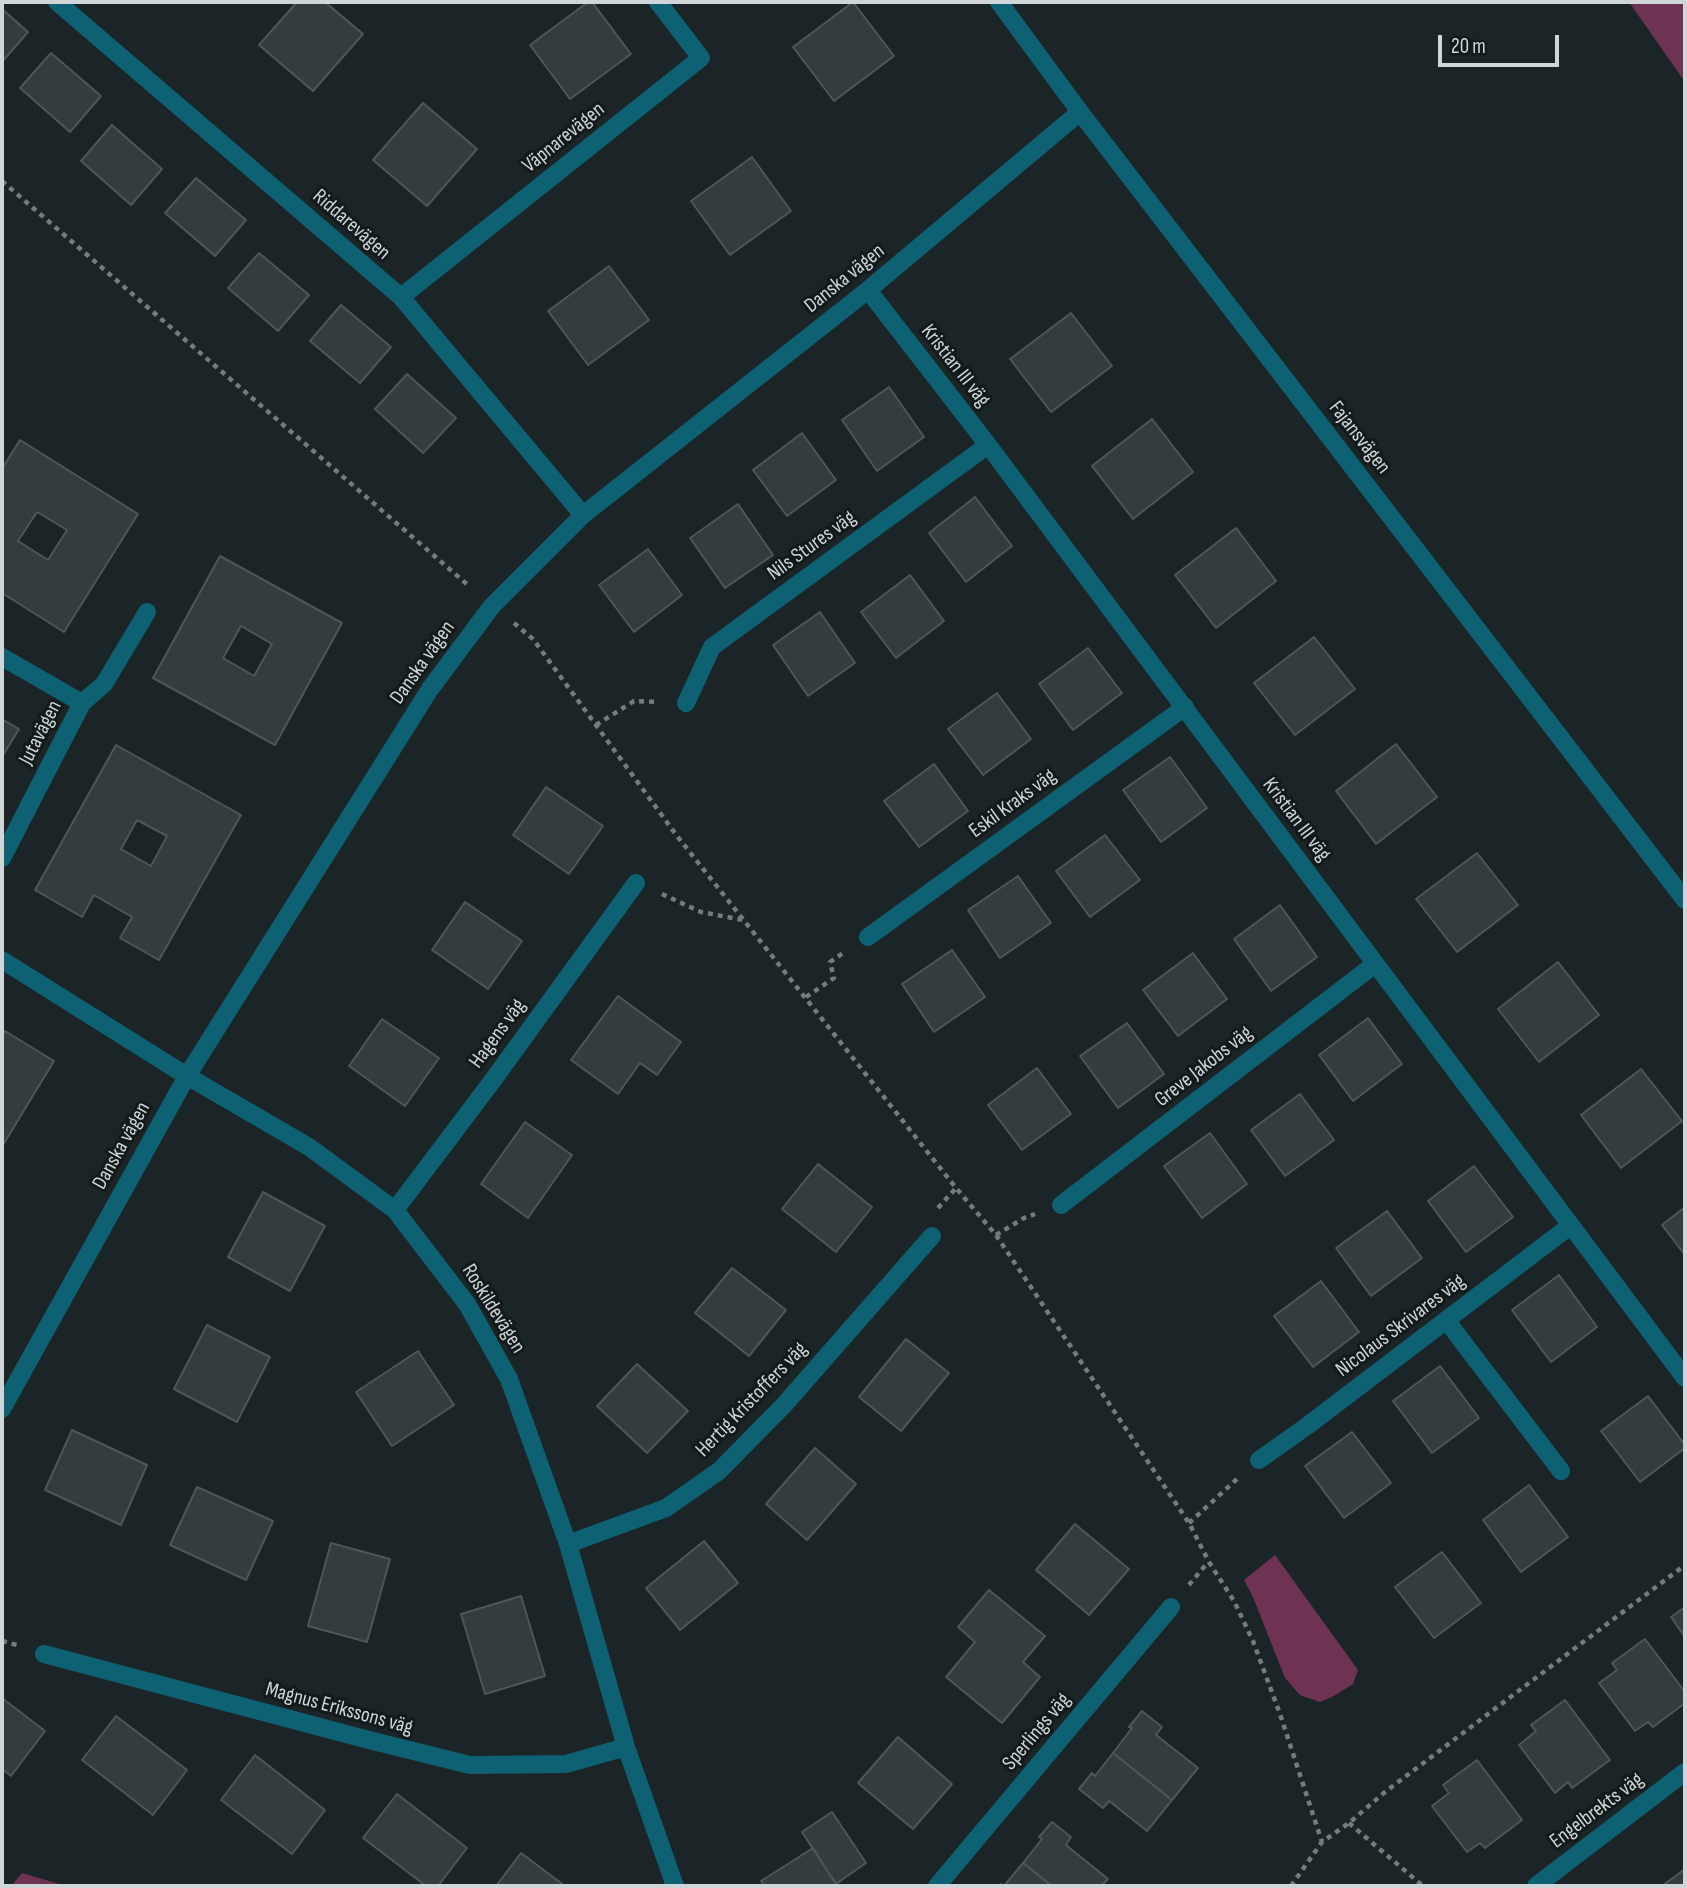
<!DOCTYPE html>
<html>
<head>
<meta charset="utf-8">
<style>
  body { margin:0 }
  #map { position:relative; width:1687px; height:1888px; overflow:hidden; background:#1b2426; font-family:"Sofia Sans Condensed",sans-serif }
  canvas { display:block }
  .frame { position:absolute; inset:0; border:4px solid #d0d5d7; pointer-events:none }
  .scale { position:absolute; left:1438px; top:35px; width:121px; height:32px; box-sizing:border-box; border:4px solid #d0d5d7; border-top:0; padding-left:9px; font-size:21px; line-height:24px; white-space:nowrap; color:#d0d5d7; -webkit-text-stroke:5px #121a1c; paint-order:stroke }
</style>
</head>
<body>
<div id="map">
<canvas width="1687" height="1888"></canvas>
<div class="frame"></div>
<div class="scale">20 m</div>
</div>
<script>
const c = document.querySelector('canvas').getContext('2d');
c.lineJoin = 'round';
function fill(path, color) { c.fillStyle = color; c.fill(path, 'evenodd'); }
const poly = rows => new Path2D(rows.map(r => 'M' + r).join(''));
function trace(path, color, width, dash) { c.strokeStyle = color; c.lineWidth = width; c.lineCap = dash ? 'butt' : 'round'; c.setLineDash(dash || []); c.stroke(path); }
function drawText(font, color, halo, rows, align = 'center') {
  c.font = font + ' "Sofia Sans Condensed",sans-serif'; c.lineWidth = 6; c.setLineDash([]); c.textBaseline = 'middle'; c.strokeStyle = halo; c.fillStyle = color; for (const [text, x, y, turn = 0] of rows) {
    c.save(); c.translate(x, y); c.rotate((+turn || 0) * Math.PI / 180); c.textAlign = isNaN(turn) ? turn : align; if (halo) c.strokeText(text, 0, 0); c.fillText(text, 0, 0); c.restore();
  }
}
fill(poly([
  [1629,2,1685,2,1685,82],
  [1275,1555,1358,1670,1353,1684,1334,1696,1320,1702,1300,1695,1285,1678,1253,1597,1244,1580],
  [22,1873,66,1886,11,1886]
]), '#6e3353');
const building = poly([
  [297,2,325,2,363,34,313,91,259,45,297,2],
  [588,2,592,2,631,54,570,99,530,45,588,2],
  [853,2,894,56,834,101,793,47,853,2],
  [2,9,28,32,2,62,2,9],
  [51,53,101,96,70,132,20,88,51,53],
  [423,103,477,149,427,206,373,160,423,103],
  [112,125,162,169,131,205,81,161,112,125],
  [752,157,791,211,730,255,691,201,752,157],
  [196,178,246,220,215,256,165,213,196,178],
  [259,253,309,295,278,331,228,288,259,253],
  [609,266,649,320,588,365,548,311,609,266],
  [341,305,391,347,360,383,310,341,341,305],
  [1071,313,1112,366,1051,412,1010,359,1071,313],
  [407,374,456,418,423,453,375,409,407,374],
  [889,387,924,437,877,471,842,420,889,387],
  [1152,419,1193,472,1133,519,1092,466,1152,419],
  [802,433,836,480,787,516,753,470,802,433],
  [20,440,138,514,64,632,2,593,2,469,20,440],
  [37,512,67,530,48,560,18,541,37,512],
  [975,497,1012,546,966,582,929,533,975,497],
  [738,504,773,555,725,588,690,538,738,504],
  [1236,528,1276,581,1216,628,1175,575,1236,528],
  [648,549,682,595,634,632,599,585,648,549],
  [220,556,342,623,275,745,153,678,220,556],
  [241,626,272,644,254,676,223,658,241,626],
  [910,575,944,621,896,658,861,612,910,575],
  [820,612,855,663,808,696,773,645,820,612],
  [1314,637,1355,689,1295,735,1254,683,1314,637],
  [1088,648,1122,693,1073,730,1039,684,1088,648],
  [997,693,1031,739,983,775,948,729,997,693],
  [2,719,19,729,2,757,2,719],
  [1396,744,1437,797,1376,844,1336,791,1396,744],
  [116,745,241,815,159,960,120,938,132,917,94,895,82,917,35,890,116,745],
  [137,820,167,836,151,866,121,849,137,820],
  [1170,757,1207,808,1161,842,1123,790,1170,757],
  [934,764,968,811,919,847,884,801,934,764],
  [546,787,603,826,569,874,513,835,546,787],
  [1105,835,1140,880,1090,917,1056,871,1105,835],
  [1477,853,1518,905,1457,952,1416,899,1477,853],
  [1018,876,1051,923,1000,958,968,910,1018,876],
  [465,902,522,941,488,989,432,950,465,902],
  [1280,905,1317,957,1271,991,1234,939,1280,905],
  [952,950,985,997,934,1032,902,984,952,950],
  [1193,953,1227,999,1178,1036,1143,990,1193,953],
  [1558,962,1599,1015,1539,1062,1498,1009,1558,962],
  [618,996,681,1042,657,1075,640,1063,618,1094,571,1060,618,996],
  [1368,1018,1402,1064,1353,1101,1319,1055,1368,1018],
  [382,1019,439,1058,405,1106,349,1066,382,1019],
  [1127,1023,1164,1074,1118,1108,1080,1056,1127,1023],
  [5,1031,54,1061,3,1145,2,1037,5,1031],
  [1037,1068,1071,1114,1022,1150,988,1105,1037,1068],
  [1641,1069,1682,1121,1621,1168,1581,1115,1641,1069],
  [1300,1094,1334,1140,1285,1176,1251,1130,1300,1094],
  [525,1122,572,1155,528,1218,481,1184,525,1122],
  [1210,1133,1247,1184,1202,1218,1164,1166,1210,1133],
  [818,1164,872,1207,836,1252,782,1209,818,1164],
  [1474,1166,1513,1217,1466,1252,1428,1201,1474,1166],
  [263,1192,325,1226,290,1291,228,1257,263,1192],
  [1685,1207,1685,1255,1662,1225,1685,1207],
  [1387,1211,1422,1258,1371,1296,1336,1248,1387,1211],
  [732,1268,786,1310,749,1356,695,1313,732,1268],
  [1559,1275,1597,1327,1551,1362,1512,1310,1559,1275],
  [1321,1281,1359,1332,1313,1367,1274,1316,1321,1281],
  [207,1325,270,1357,237,1422,174,1389,207,1325],
  [906,1339,949,1373,901,1431,859,1397,906,1339],
  [418,1351,454,1405,392,1446,356,1392,418,1351],
  [637,1364,688,1411,647,1453,597,1406,637,1364],
  [1440,1366,1479,1418,1432,1453,1393,1401,1440,1366],
  [1648,1396,1685,1445,1685,1448,1640,1482,1601,1431,1648,1396],
  [72,1430,147,1465,121,1525,45,1490,72,1430],
  [1352,1432,1391,1483,1344,1518,1305,1466,1352,1432],
  [815,1448,856,1484,807,1540,766,1504,815,1448],
  [1529,1485,1568,1537,1521,1572,1483,1520,1529,1485],
  [197,1487,273,1521,246,1580,170,1545,197,1487],
  [1075,1524,1129,1569,1089,1615,1036,1570,1075,1524],
  [704,1541,738,1583,680,1630,646,1588,704,1541],
  [331,1543,390,1559,367,1642,308,1626,331,1543],
  [1442,1552,1481,1603,1434,1638,1395,1587,1442,1552],
  [989,1590,1045,1636,1023,1662,1040,1677,1002,1723,946,1677,975,1642,958,1627,989,1590],
  [521,1596,545,1676,485,1694,461,1614,521,1596],
  [1685,1607,1685,1637,1671,1617,1685,1607],
  [1645,1639,1685,1692,1685,1703,1653,1727,1648,1722,1635,1731,1599,1683,1617,1670,1612,1663,1645,1639],
  [2,1698,45,1731,11,1776,2,1769,2,1698],
  [1565,1700,1610,1760,1572,1788,1568,1782,1555,1793,1519,1745,1536,1731,1531,1725,1565,1700],
  [1142,1711,1162,1727,1156,1735,1198,1768,1172,1800,1113,1753,1132,1728,1129,1727,1142,1711],
  [116,1716,187,1770,153,1815,82,1760,116,1716],
  [898,1737,952,1784,913,1829,858,1783,898,1737],
  [1113,1753,1172,1800,1147,1831,1109,1801,1103,1808,1079,1789,1092,1773,1095,1776,1113,1753],
  [255,1755,325,1810,292,1854,221,1800,255,1755],
  [1477,1760,1522,1820,1485,1848,1480,1843,1467,1852,1432,1806,1449,1793,1443,1785,1477,1760],
  [397,1794,467,1848,438,1886,426,1886,363,1838,397,1794],
  [832,1812,866,1863,836,1884,802,1832,832,1812],
  [1052,1822,1071,1837,1066,1845,1108,1879,1101,1886,1052,1886,1023,1863,1042,1839,1039,1837,1052,1822],
  [813,1848,837,1886,765,1886,761,1881,813,1848],
  [521,1853,565,1886,496,1886,521,1853],
  [1023,1863,1052,1886,999,1886,1001,1884,1004,1886,1023,1863],
  [1685,1869,1685,1886,1662,1886,1685,1869]
]);
fill(building, '#333c3f');
trace(building, '#4d5659', 2);
trace(poly([
  [2,181,469,586],
  [514,623,533,639,677,836,956,1188,996,1235,1189,1523,1209,1562,1234,1601,1253,1641,1280,1714,1322,1842],
  [596,725,634,701,658,702],
  [662,894,701,912,743,920],
  [806,997,834,978,830,962,846,951],
  [938,1208,956,1188],
  [996,1235,1024,1218,1035,1214],
  [1189,1523,1237,1479],
  [1189,1585,1208,1562],
  [2,1641,17,1645],
  [1349,1823,1423,1886],
  [1291,1886,1322,1842,1349,1823,1385,1792,1685,1565]
]), '#747c7e', 4.5, [5, 5]);
trace(poly([
  [57,2,401,297,583,515],
  [999,2,1080,112,1685,900],
  [868,290,988,445,1685,1378],
  [401,297,701,58,658,2],
  [2,657,82,703],
  [686,703,712,647,988,445],
  [2,858,82,703,104,684,147,612],
  [868,937,1185,707],
  [2,960,187,1076,309,1147,395,1210,467,1304,509,1379,568,1544,626,1747,675,1886],
  [1061,1205,1375,964],
  [395,1210,493,1080,636,883],
  [1446,1320,1561,1471],
  [2,1409,187,1076,430,689,492,606,583,515,868,290,1080,112],
  [1259,1460,1307,1426,1570,1226],
  [568,1544,666,1508,719,1471,784,1405,932,1236],
  [44,1654,369,1740,470,1765,566,1764,626,1747],
  [937,1886,1171,1607],
  [1536,1886,1685,1772]
]), '#0e6073', 18);
drawText('21px', '#d0d5d7', '#121a1c', [
  ["Väpnarevägen",564,138,-39],
  ["Riddarevägen",351,225,41],
  ["Danska vägen",845,279,-39],
  ["Kristian III väg",955,366,52],
  ["Fajansvägen",1359,438,52],
  ["Nils Stures väg",812,546,-36],
  ["Danska vägen",423,663,-55],
  ["Jutavägen",41,733,-63],
  ["Eskil Kraks väg",1013,804,-36],
  ["Kristian III väg",1296,820,53],
  ["Hagens väg",498,1034,-54],
  ["Greve Jakobs väg",1204,1067,-38],
  ["Danska vägen",122,1146,-61],
  ["Roskildevägen",493,1309,58],
  ["Nicolaus Skrivares väg",1401,1326,-37],
  ["Hertig Kristoffers väg",752,1400,-46],
  ["Magnus Erikssons väg",339,1709,15],
  ["Sperlings väg",1037,1732,-50],
  ["Engelbrekts väg",1597,1811,-37]
]);
</script>
</body>
</html>
